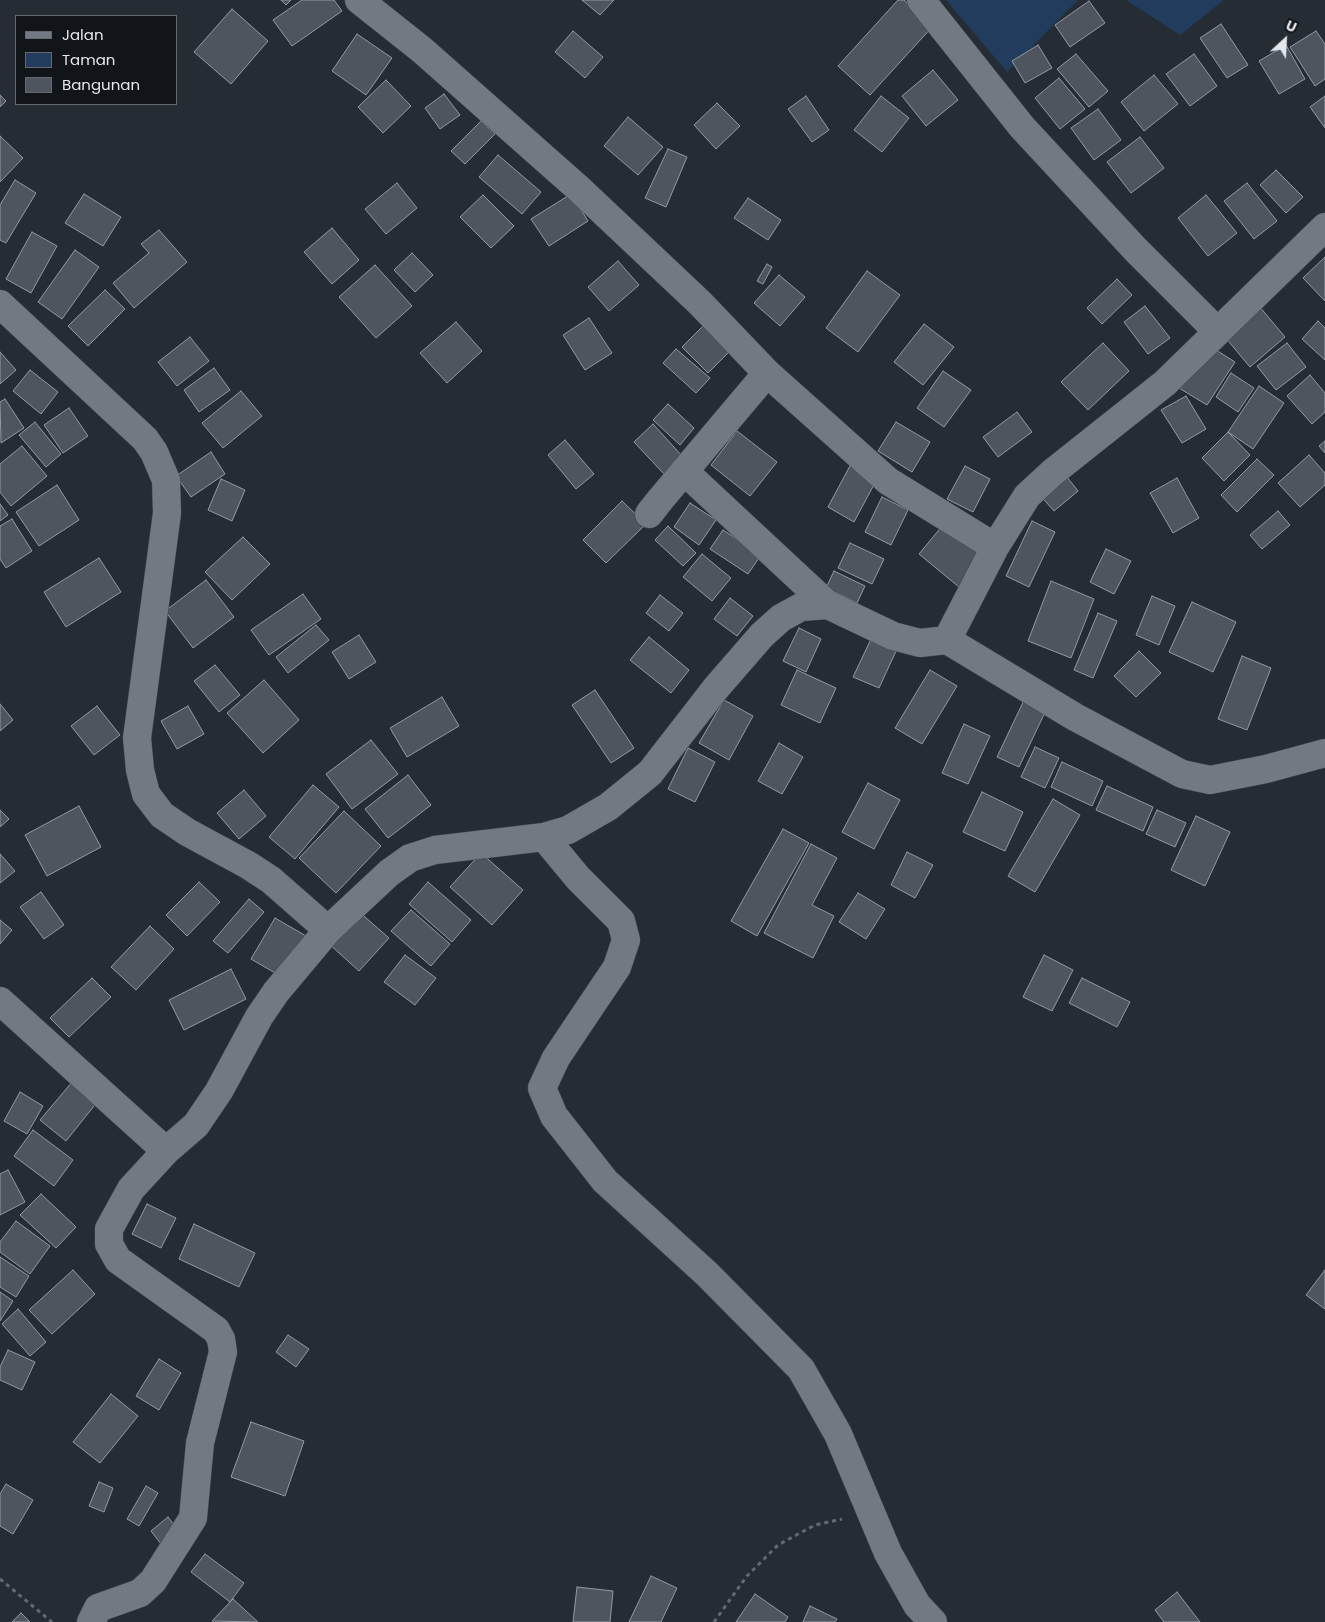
<!DOCTYPE html>
<html>
<head>
<meta charset="utf-8">
<style>
  body { margin:0 }
  #map { position:relative; width:1325px; height:1622px; overflow:hidden; background:#262c34; font-family:Poppins,sans-serif }
  canvas { display:block }
  .legend { position:absolute; left:15px; top:15px; width:162px; height:90px; box-sizing:border-box; background:#111418; border:1px solid #65686d; margin:0; padding:6px 9px; list-style:none; font-size:15px; color:#e3e7ec }
  .legend li { display:flex; align-items:center; gap:10px; height:25px }
  .legend b { width:25px; border:1px solid #65686d }
  .north { position:absolute; left:1260px; top:15px; width:50px; height:50px; -webkit-text-stroke:4px #111418; paint-order:stroke; rotate:25deg; font-size:14px; font-weight:700; line-height:20px; text-align:center; color:#e3e7ec }
  .north::after { content:''; display:block; margin:auto; width:18px; height:22px; background:#e3e7ec; clip-path:polygon(50% 0,100% 100%,50% 72%,0 100%) }
</style>
</head>
<body>
<div id="map">
<canvas width="1325" height="1622"></canvas>
<ul class="legend">
<li><b style="height:6px;background:#727982"></b>Jalan</li>
<li><b style="height:14px;background:#223c5e"></b>Taman</li>
<li><b style="height:14px;background:#4e555e"></b>Bangunan</li>
</ul>
<div class="north">U</div>
</div>
<script>
const c = document.querySelector('canvas').getContext('2d');
c.lineJoin = 'round';
function fill(path, color) { c.fillStyle = color; c.fill(path, 'evenodd'); }
const poly = rows => new Path2D(rows.map(r => 'M' + r).join(''));
function trace(path, color, width, dash) { c.strokeStyle = color; c.lineWidth = width; c.lineCap = dash ? 'butt' : 'round'; c.setLineDash(dash || []); c.stroke(path); }
fill(poly([
  [946,0,1078,0,1007,72],
  [1126,0,1224,0,1180,35]
]), '#223c5e');
const building = poly([
  [281,0,291,0,286,5,281,0],
  [302,0,334,0,342,11,292,46,273,20,302,0],
  [582,0,614,0,600,15,582,0],
  [898,0,904,0,933,26,870,95,838,66,898,0],
  [1089,1,1105,23,1070,47,1055,25,1089,1],
  [232,9,268,41,231,84,194,52,232,9],
  [1221,24,1248,65,1227,78,1200,38,1221,24],
  [573,31,603,57,585,78,555,52,573,31],
  [1316,31,1325,44,1325,79,1315,86,1290,47,1316,31],
  [357,34,392,58,366,95,332,71,357,34],
  [1038,45,1052,68,1025,83,1012,61,1038,45],
  [1286,45,1305,79,1279,94,1259,61,1286,45],
  [1076,54,1108,91,1089,107,1057,69,1076,54],
  [1194,54,1217,86,1190,106,1166,74,1194,54],
  [933,70,958,100,926,126,902,96,933,70],
  [1154,75,1178,104,1144,131,1121,102,1154,75],
  [1059,78,1085,109,1060,129,1035,98,1059,78],
  [386,80,411,106,383,133,358,107,386,80],
  [444,94,460,115,440,129,425,108,444,94],
  [0,95,6,101,0,107,0,95],
  [806,96,829,130,812,142,788,109,806,96],
  [881,96,909,118,882,152,854,130,881,96],
  [1325,96,1325,128,1310,107,1325,96],
  [717,103,740,126,716,149,694,125,717,103],
  [1098,109,1121,140,1094,160,1071,128,1098,109],
  [628,117,663,147,638,175,604,146,628,117],
  [481,121,495,134,465,164,451,151,481,121],
  [0,136,23,158,0,182,0,136],
  [1140,137,1164,168,1131,193,1107,162,1140,137],
  [668,149,687,157,666,207,645,198,668,149],
  [498,155,541,192,522,214,479,177,498,155],
  [1276,170,1303,197,1286,213,1260,185,1276,170],
  [15,180,36,193,6,243,0,240,0,205,15,180],
  [397,183,417,208,386,234,365,209,397,183],
  [1247,183,1277,221,1254,239,1224,201,1247,183],
  [84,194,121,217,103,246,65,223,84,194],
  [571,194,588,221,549,246,531,219,571,194],
  [483,195,514,226,491,248,460,217,483,195],
  [1206,195,1237,233,1208,256,1178,218,1206,195],
  [748,198,781,220,768,240,734,218,748,198],
  [332,228,359,260,332,284,304,252,332,228],
  [159,230,187,262,134,308,113,283,149,253,141,244,159,230],
  [32,232,57,246,31,293,6,279,32,232],
  [75,250,99,267,62,319,38,302,75,250],
  [412,253,433,275,415,292,394,270,412,253],
  [1325,257,1325,301,1303,278,1325,257],
  [618,261,639,285,609,311,588,287,618,261],
  [767,264,772,267,763,284,757,281,767,264],
  [375,265,412,306,376,338,339,297,375,265],
  [867,271,900,295,858,352,826,328,867,271],
  [779,275,805,297,780,326,754,303,779,275],
  [1117,279,1132,295,1102,324,1087,308,1117,279],
  [105,290,125,309,88,346,68,326,105,290],
  [1145,306,1170,338,1148,354,1124,322,1145,306],
  [1259,306,1285,337,1250,367,1224,336,1259,306],
  [589,318,612,353,585,370,563,335,589,318],
  [708,321,734,347,708,373,682,347,708,321],
  [1318,321,1325,328,1325,360,1302,339,1318,321],
  [456,322,482,351,447,383,420,353,456,322],
  [924,324,954,347,923,385,894,362,924,324],
  [190,337,209,361,177,386,158,362,190,337],
  [1103,343,1129,371,1088,410,1061,382,1103,343],
  [1287,343,1306,367,1276,390,1257,366,1287,343],
  [1208,345,1235,362,1207,405,1179,388,1208,345],
  [676,349,710,378,696,393,663,363,676,349],
  [0,352,16,370,0,384,0,352],
  [214,368,230,390,199,412,184,390,214,368],
  [30,370,58,392,41,414,13,391,30,370],
  [943,371,971,390,944,427,917,408,943,371],
  [1231,373,1254,388,1238,412,1216,397,1231,373],
  [1310,375,1325,393,1325,412,1312,424,1287,396,1310,375],
  [1259,386,1284,403,1253,449,1228,432,1259,386],
  [241,391,262,416,223,448,202,423,241,391],
  [1186,396,1206,429,1182,443,1161,410,1186,396],
  [5,399,24,428,1,443,0,402,5,399],
  [668,404,694,428,680,445,653,420,668,404],
  [69,408,88,436,63,453,44,425,69,408],
  [1017,412,1032,432,998,457,983,437,1017,412],
  [35,422,61,454,46,467,19,435,35,422],
  [896,422,930,442,912,472,878,451,896,422],
  [653,424,683,457,664,474,634,442,653,424],
  [737,431,777,462,750,496,711,465,737,431],
  [1228,432,1250,455,1224,481,1202,458,1228,432],
  [565,440,594,474,576,489,548,455,565,440],
  [1325,441,1325,453,1319,446,1325,441],
  [22,446,47,476,11,506,0,492,0,464,22,446],
  [211,452,225,474,191,497,176,476,211,452],
  [1309,455,1325,473,1325,485,1300,507,1278,483,1309,455],
  [1257,459,1274,475,1237,512,1221,495,1257,459],
  [851,464,877,479,854,522,828,507,851,464],
  [965,466,990,479,973,512,947,499,965,466],
  [1063,472,1078,491,1054,511,1038,493,1063,472],
  [1177,478,1199,518,1173,533,1150,493,1177,478],
  [221,479,245,490,232,521,208,510,221,479],
  [57,485,79,520,39,546,16,512,57,485],
  [882,497,908,510,891,545,865,532,882,497],
  [622,501,646,524,606,563,583,540,622,501],
  [690,503,716,520,699,545,674,527,690,503],
  [0,504,8,515,0,521,0,504],
  [1278,511,1290,525,1262,549,1250,535,1278,511],
  [12,519,32,551,6,568,0,559,0,526,12,519],
  [1032,521,1055,532,1029,587,1006,576,1032,521],
  [943,525,983,557,959,587,919,554,943,525],
  [668,526,696,553,683,566,655,540,668,526],
  [723,530,761,555,748,574,710,549,723,530],
  [243,537,270,564,232,600,205,572,243,537],
  [850,543,884,559,872,584,838,568,850,543],
  [1106,549,1131,561,1114,594,1090,582,1106,549],
  [702,554,731,578,712,601,683,577,702,554],
  [99,558,121,592,66,627,44,592,99,558],
  [834,571,865,586,857,603,826,588,834,571],
  [206,580,234,617,193,648,165,611,206,580],
  [1051,581,1094,599,1071,658,1028,641,1051,581],
  [303,594,321,619,269,655,251,630,303,594],
  [660,595,683,613,669,631,646,613,660,595],
  [1152,596,1175,606,1159,645,1136,635,1152,596],
  [730,598,753,616,737,636,714,619,730,598],
  [1192,602,1236,622,1213,672,1169,652,1192,602],
  [1098,613,1117,621,1093,678,1074,670,1098,613],
  [316,625,329,640,288,673,276,657,316,625],
  [799,628,821,639,806,672,783,661,799,628],
  [359,635,376,662,349,679,332,652,359,635],
  [649,637,689,670,671,693,630,660,649,637],
  [872,637,897,649,879,688,853,677,872,637],
  [1139,651,1161,673,1136,697,1114,676,1139,651],
  [1242,656,1271,668,1247,730,1218,719,1242,656],
  [215,665,240,695,219,712,194,681,215,665],
  [797,670,836,688,820,723,781,705,797,670],
  [930,670,957,686,922,744,895,728,930,670],
  [264,680,299,720,263,753,227,713,264,680],
  [595,690,634,748,611,763,572,705,595,690],
  [1027,694,1049,704,1019,767,997,757,1027,694],
  [442,697,459,726,407,757,390,728,442,697],
  [724,700,753,716,729,760,699,743,724,700],
  [0,704,13,720,0,731,0,704],
  [97,706,120,735,94,755,71,726,97,706],
  [188,706,204,734,177,749,161,721,188,706],
  [964,724,990,736,968,784,942,773,964,724],
  [371,740,398,774,352,809,326,774,371,740],
  [779,743,803,757,782,794,758,781,779,743],
  [1035,747,1059,758,1045,788,1021,777,1035,747],
  [688,748,715,762,695,802,668,789,688,748],
  [1062,762,1103,781,1092,806,1051,787,1062,762],
  [408,775,431,805,388,838,365,809,408,775],
  [868,783,900,800,874,849,842,832,868,783],
  [313,785,339,807,295,859,269,837,313,785],
  [1107,786,1153,807,1143,831,1096,810,1107,786],
  [244,790,266,816,239,839,217,813,244,790],
  [982,792,1023,812,1005,851,963,832,982,792],
  [1053,799,1080,815,1035,892,1008,876,1053,799],
  [79,806,101,847,47,876,25,835,79,806],
  [0,810,9,819,0,827,0,810],
  [1157,810,1186,823,1175,847,1146,834,1157,810],
  [344,811,381,846,336,893,299,858,344,811],
  [1196,816,1230,832,1205,886,1171,870,1196,816],
  [783,829,809,843,757,936,731,921,783,829],
  [811,844,837,858,812,905,834,916,813,958,764,933,811,844],
  [907,852,933,865,915,898,891,885,907,852],
  [481,853,523,890,492,925,450,887,481,853],
  [0,854,15,871,0,883,0,854],
  [199,882,220,902,187,936,166,915,199,882],
  [428,882,471,920,452,942,409,904,428,882],
  [41,892,64,925,44,939,20,907,41,892],
  [858,893,885,909,866,939,839,922,858,893],
  [249,899,264,912,228,953,213,941,249,899],
  [411,910,450,944,431,966,391,931,411,910],
  [358,911,389,938,359,971,328,943,358,911],
  [275,918,306,936,282,977,251,959,275,918],
  [0,920,12,930,0,944,0,920],
  [150,926,174,949,136,990,111,967,150,926],
  [405,955,436,978,415,1005,384,982,405,955],
  [1044,955,1073,970,1052,1011,1023,997,1044,955],
  [231,969,246,999,184,1030,169,1000,231,969],
  [92,978,111,997,69,1037,50,1018,92,978],
  [1082,978,1130,1002,1117,1027,1069,1003,1082,978],
  [73,1081,98,1101,66,1141,40,1120,73,1081],
  [20,1092,43,1106,27,1134,4,1121,20,1092],
  [33,1130,73,1160,54,1186,14,1156,33,1130],
  [8,1170,25,1202,0,1215,0,1174,8,1170],
  [41,1194,76,1227,56,1248,20,1215,41,1194],
  [147,1204,176,1218,161,1248,132,1234,147,1204],
  [16,1221,50,1246,30,1274,0,1252,0,1242,16,1221],
  [194,1224,255,1253,239,1287,179,1259,194,1224],
  [0,1257,29,1276,16,1297,0,1287,0,1257],
  [73,1270,95,1294,52,1334,29,1310,73,1270],
  [1325,1270,1325,1309,1306,1295,1325,1270],
  [0,1292,13,1301,0,1321,0,1292],
  [18,1309,46,1342,30,1356,2,1324,18,1309],
  [288,1335,309,1349,296,1367,276,1352,288,1335],
  [8,1350,35,1362,22,1390,0,1380,0,1367,8,1350],
  [159,1359,181,1373,159,1410,136,1396,159,1359],
  [111,1394,138,1416,100,1463,73,1442,111,1394],
  [251,1422,304,1441,285,1496,231,1477,251,1422],
  [99,1482,113,1488,104,1512,89,1506,99,1482],
  [6,1484,33,1500,13,1534,0,1526,0,1494,6,1484],
  [146,1486,158,1493,139,1526,127,1519,146,1486],
  [168,1517,178,1530,161,1544,151,1531,168,1517],
  [205,1554,244,1583,230,1602,191,1572,205,1554],
  [651,1576,677,1588,661,1622,629,1622,651,1576],
  [577,1587,613,1591,610,1622,573,1622,577,1587],
  [1177,1592,1200,1622,1164,1622,1155,1610,1177,1592],
  [755,1594,788,1617,785,1622,736,1622,755,1594],
  [233,1599,258,1622,212,1621,233,1599],
  [810,1606,837,1619,835,1622,803,1622,810,1606],
  [21,1613,30,1622,12,1622,21,1613]
]);
fill(building, '#4e555e');
trace(building, '#929aa3', 1);
const minor = poly([
  [359,0,422,50,578,188,700,303,767,373,888,481,995,547],
  [921,0,1022,127,1136,250,1217,331],
  [0,304,145,439,154,452,166,480,167,513,137,738,140,770,146,794,162,815,187,832,248,865,271,880,328,930],
  [684,471,828,605],
  [649,514,660,500,767,373],
  [947,640,995,547,1027,496,1053,472,1165,383,1325,227],
  [544,837,578,878,621,921,626,940,617,967,556,1058,542,1088,554,1116,605,1181,707,1274,801,1369,838,1434,888,1553,917,1605,933,1622],
  [0,1001,166,1151],
  [91,1622,98,1608,140,1593,153,1581,193,1518,200,1443,223,1352,221,1339,216,1330,118,1260,109,1244,109,1229,131,1189,166,1151,196,1125,219,1091,259,1017,276,992,328,930,389,873,410,858,435,850,544,837,568,830,608,807,650,773,716,688,762,635,781,618,801,607,828,605,893,636,920,643,947,640,1075,717,1182,774,1210,780,1266,769,1325,753]
]);
trace(minor, '#42474d', 29);
trace(poly([
  [0,1579,52,1622],
  [714,1622,747,1576,778,1545,815,1525,842,1519]
]), '#646970', 3, [4, 4]);
trace(minor, '#727982', 28);
</script>
</body>
</html>
